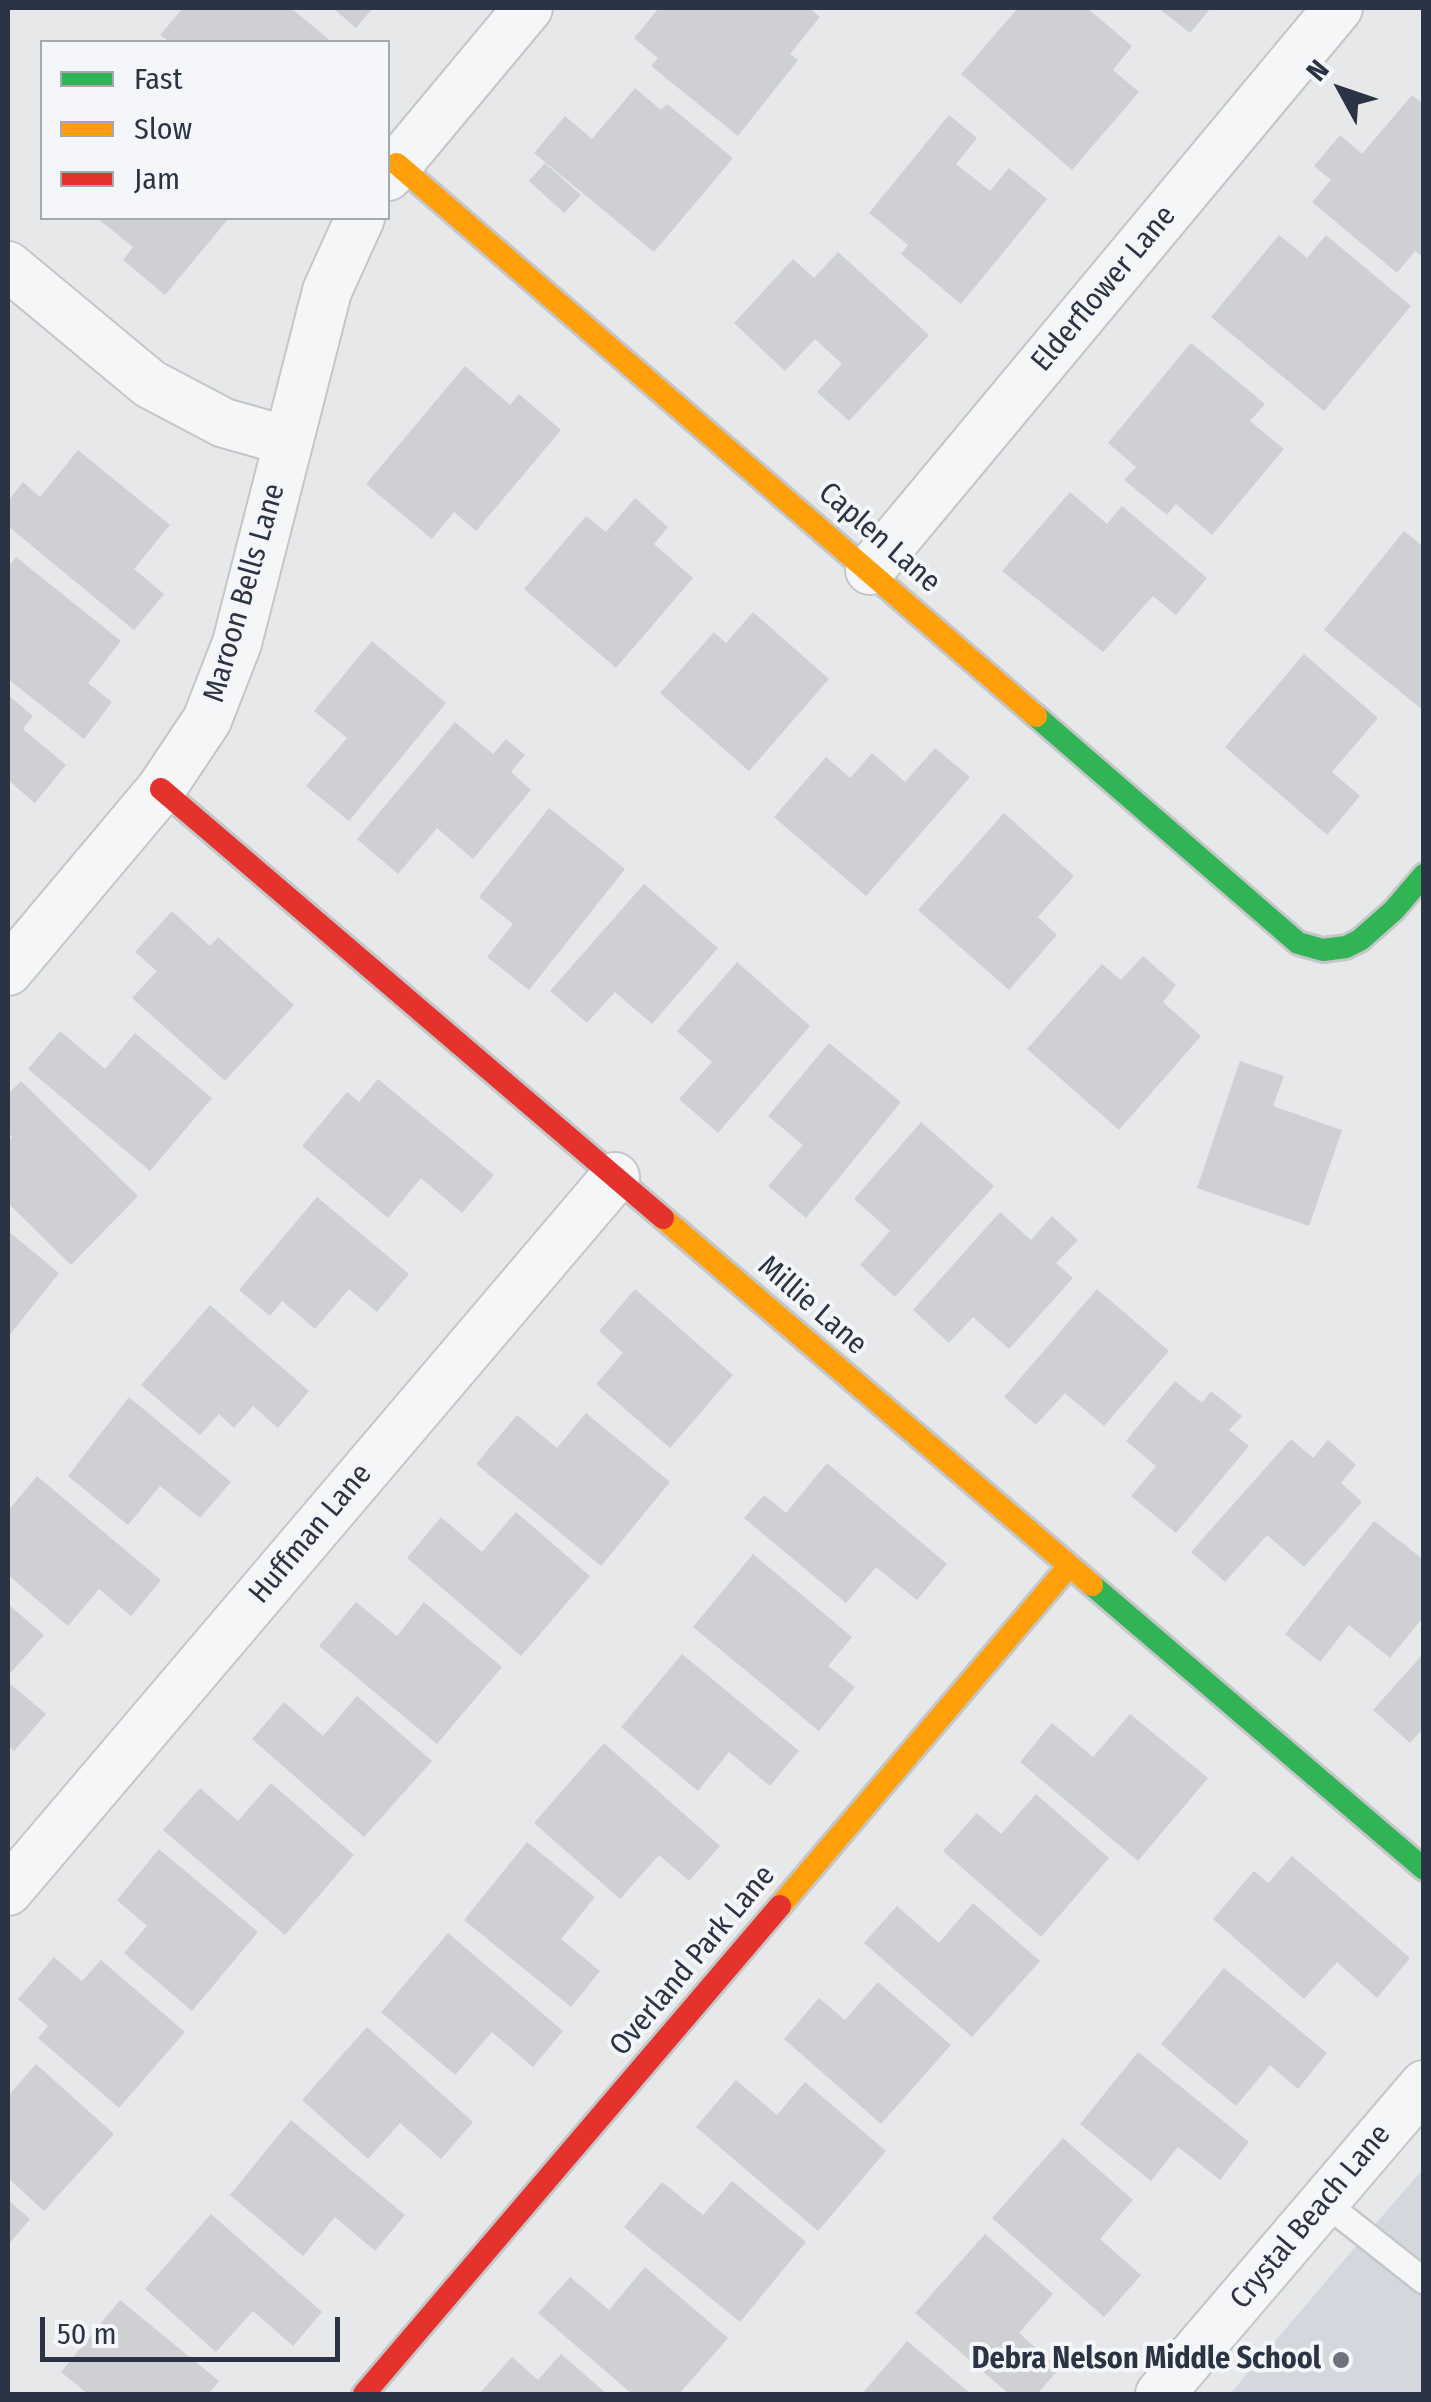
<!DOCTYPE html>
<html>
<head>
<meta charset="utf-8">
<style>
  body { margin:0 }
  #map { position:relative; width:1431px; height:2402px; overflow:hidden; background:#e6e8ea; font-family:"Fira Sans Condensed",sans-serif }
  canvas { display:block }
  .frame { position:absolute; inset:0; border:10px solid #2b3445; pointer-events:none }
  .legend { position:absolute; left:40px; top:40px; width:350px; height:180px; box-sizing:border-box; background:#f4f6f9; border:2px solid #a4a8b1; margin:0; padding:12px 18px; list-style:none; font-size:30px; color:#2b3445 }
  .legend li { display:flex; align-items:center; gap:20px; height:50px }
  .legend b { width:50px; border:2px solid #a4a8b1 }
  .north { position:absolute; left:1291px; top:40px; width:100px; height:100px; -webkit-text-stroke:8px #f4f6f9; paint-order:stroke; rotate:310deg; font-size:28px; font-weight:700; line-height:40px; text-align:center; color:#2b3445 }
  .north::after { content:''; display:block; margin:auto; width:35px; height:45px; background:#2b3445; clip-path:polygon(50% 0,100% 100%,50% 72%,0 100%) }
  .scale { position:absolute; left:40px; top:2317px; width:300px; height:45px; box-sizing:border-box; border:5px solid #2b3445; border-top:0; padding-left:12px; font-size:30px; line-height:35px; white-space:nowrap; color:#2b3445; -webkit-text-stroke:8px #f4f6f9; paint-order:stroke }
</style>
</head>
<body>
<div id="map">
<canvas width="1431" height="2402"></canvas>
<div class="frame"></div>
<ul class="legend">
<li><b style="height:12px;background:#30b455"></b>Fast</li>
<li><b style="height:12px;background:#ff9f0a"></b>Slow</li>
<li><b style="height:12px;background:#e5322d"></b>Jam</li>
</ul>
<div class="north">N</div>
<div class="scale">50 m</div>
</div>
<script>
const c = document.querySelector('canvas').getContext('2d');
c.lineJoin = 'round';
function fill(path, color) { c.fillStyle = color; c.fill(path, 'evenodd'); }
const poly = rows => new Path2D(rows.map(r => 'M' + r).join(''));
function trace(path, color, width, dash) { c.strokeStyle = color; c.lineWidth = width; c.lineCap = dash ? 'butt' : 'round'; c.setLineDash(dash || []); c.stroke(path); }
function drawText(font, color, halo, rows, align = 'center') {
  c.font = font + ' "Fira Sans Condensed",sans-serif'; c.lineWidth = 8; c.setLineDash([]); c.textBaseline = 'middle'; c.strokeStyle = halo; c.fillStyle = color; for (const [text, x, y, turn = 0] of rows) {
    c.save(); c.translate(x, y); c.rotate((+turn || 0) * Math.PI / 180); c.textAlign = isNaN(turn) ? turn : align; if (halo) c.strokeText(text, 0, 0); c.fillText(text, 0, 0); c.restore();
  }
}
fill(poly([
  [1423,2169,1423,2394,1230,2394,1345,2259]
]), '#d4d7dd');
fill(poly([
  [183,8,291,8,332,42,170,42,160,35],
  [333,8,373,8,356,28],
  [659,8,809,8,820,17,790,54,798,60,738,136,651,66,658,58,634,38],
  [1018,8,1087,8,1132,46,1113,70,1139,92,1072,170,961,74],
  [1158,8,1211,8,1190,33],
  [635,88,661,110,667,104,733,158,654,252,534,153,565,116,592,139],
  [1412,95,1424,105,1424,258,1415,251,1397,273,1312,202,1331,180,1314,166,1340,135,1362,154],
  [949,115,977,138,956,164,990,191,1009,168,1047,199,961,304,901,254,908,245,869,213],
  [545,163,581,195,564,213,529,181],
  [97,218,229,218,165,295,123,260,133,247],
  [1279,235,1307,258,1326,235,1411,306,1324,411,1211,317],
  [838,252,929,335,849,421,817,392,842,364,815,339,785,371,734,323,793,259,814,278],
  [1191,343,1265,404,1250,421,1284,449,1212,535,1176,504,1167,515,1124,480,1136,467,1108,443],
  [465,366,510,405,519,394,561,430,476,531,454,512,432,539,366,484],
  [78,450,170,525,134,569,164,594,134,630,8,526,8,501,23,482,40,497],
  [1070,492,1107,524,1122,506,1207,578,1176,615,1153,596,1103,652,1002,571],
  [635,498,668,527,654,544,693,578,616,668,524,589,586,516,606,532],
  [1404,531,1424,547,1424,711,1324,630],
  [16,557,121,641,88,683,112,702,84,739,8,679,8,568],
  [753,612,829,679,749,771,660,693,714,632,726,643],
  [372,641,446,703,349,821,306,786,347,738,314,711],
  [1304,654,1378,718,1332,772,1360,796,1327,835,1225,747],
  [8,695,33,716,23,729,66,765,35,803,8,780],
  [455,722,493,754,506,739,525,755,511,772,531,790,473,859,437,828,398,874,357,839],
  [935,748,970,777,866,896,774,817,826,757,850,778,872,753,905,782],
  [549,808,625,869,529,990,487,957,513,924,479,897],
  [1004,813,1074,876,1038,917,1057,935,1009,990,918,910],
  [644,884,718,948,652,1024,615,992,587,1023,550,991],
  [172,911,210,946,218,937,294,1005,225,1081,132,998,157,971,135,952],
  [1143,956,1176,985,1163,1002,1201,1036,1119,1130,1027,1049,1102,964,1121,980],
  [737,962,810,1026,718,1133,679,1099,712,1062,677,1031],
  [60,1031,105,1069,135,1033,212,1098,150,1171,28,1069],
  [829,1043,901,1102,806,1218,768,1186,803,1145,768,1116],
  [1240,1061,1284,1076,1273,1106,1342,1130,1309,1226,1197,1188],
  [378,1079,494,1175,462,1213,421,1178,388,1218,302,1146,347,1092,359,1102],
  [21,1081,138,1196,71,1265,8,1203,8,1141,12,1137,8,1133,8,1094],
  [921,1122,994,1186,895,1297,860,1265,890,1231,854,1199],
  [317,1197,409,1274,377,1312,349,1289,315,1329,282,1301,270,1316,239,1290],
  [1000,1212,1031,1240,1052,1216,1078,1240,1056,1263,1073,1278,1009,1349,973,1317,949,1343,913,1310],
  [8,1231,59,1273,8,1337],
  [635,1289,733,1375,670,1448,596,1384,623,1353,599,1331],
  [1097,1289,1169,1351,1104,1426,1065,1393,1036,1425,1004,1397],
  [210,1305,309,1391,278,1428,253,1406,234,1428,219,1414,200,1435,141,1385],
  [1175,1381,1202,1403,1211,1391,1242,1416,1229,1430,1249,1446,1176,1533,1131,1496,1156,1466,1126,1441],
  [129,1397,231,1482,200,1518,160,1486,128,1525,68,1476],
  [586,1413,670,1482,601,1566,476,1464,517,1415,557,1448],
  [1291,1439,1313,1458,1328,1440,1356,1465,1341,1483,1362,1502,1304,1567,1267,1535,1225,1582,1191,1552],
  [827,1463,947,1564,917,1600,876,1567,846,1603,744,1518,764,1495,786,1513],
  [37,1476,161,1580,131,1616,99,1589,68,1626,8,1575,8,1511],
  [516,1512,590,1576,521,1656,407,1558,441,1517,482,1552],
  [1374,1521,1424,1560,1424,1616,1390,1658,1349,1625,1320,1662,1285,1634],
  [753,1554,852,1637,828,1666,855,1687,819,1731,693,1627],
  [356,1602,397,1636,424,1602,502,1667,437,1744,319,1646],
  [8,1604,44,1635,8,1676],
  [1424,1653,1424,1727,1410,1743,1373,1710],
  [682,1654,799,1751,770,1786,729,1752,698,1791,621,1727],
  [8,1682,46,1714,14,1751,8,1745],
  [357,1696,432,1761,364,1837,252,1739,284,1702,323,1736],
  [1130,1714,1208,1778,1138,1861,1020,1762,1052,1723,1093,1757],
  [604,1743,720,1846,689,1881,659,1855,620,1899,534,1823],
  [271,1783,354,1855,285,1935,163,1830,200,1788,238,1821],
  [1036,1794,1109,1858,1041,1937,943,1851,977,1813,1001,1834],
  [527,1842,595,1897,561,1939,600,1971,571,2007,464,1920],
  [159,1849,258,1932,192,2011,124,1953,147,1926,117,1900],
  [1292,1856,1410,1958,1377,1998,1337,1962,1304,1999,1213,1919,1254,1871,1268,1883],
  [973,1903,1040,1961,972,2037,864,1943,897,1906,939,1943],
  [448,1933,563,2031,533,2067,492,2032,455,2075,381,2012],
  [54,1957,82,1981,101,1960,185,2032,119,2108,38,2038,48,2026,18,1999],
  [1224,1968,1327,2053,1298,2089,1270,2065,1236,2106,1161,2044],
  [878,1982,951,2045,881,2124,784,2039,819,1998,845,2020],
  [367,2027,473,2122,441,2159,400,2123,368,2159,302,2100],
  [1138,2052,1249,2142,1220,2180,1178,2147,1151,2181,1080,2124],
  [36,2064,114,2134,44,2211,8,2178,8,2096],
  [736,2080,777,2115,805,2082,886,2151,818,2231,696,2127],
  [291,2120,405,2215,375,2251,335,2217,303,2256,230,2195],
  [1063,2138,1133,2200,1100,2239,1141,2275,1104,2317,992,2218],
  [732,2181,806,2242,740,2322,624,2227,662,2182,703,2215],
  [8,2200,30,2219,8,2245],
  [211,2214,322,2312,293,2346,253,2311,216,2352,145,2289],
  [985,2234,1053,2294,1019,2333,1059,2369,1037,2394,1009,2394,915,2313],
  [645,2267,728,2338,679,2394,632,2394,538,2313,570,2277,609,2310],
  [120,2300,219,2381,208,2394,88,2394,61,2372],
  [907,2341,971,2394,862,2394],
  [561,2354,607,2394,479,2394,512,2357,538,2380]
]), '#ced0d3');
const lane = poly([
  [1324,2202,1424,2281]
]);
const street = poly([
  [388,176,528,8],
  [8,266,150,384,224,423,288,441],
  [870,570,1338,8],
  [8,971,161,789,207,720,237,643,327,291,360,218],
  [8,1891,615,1177],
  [1160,2394,1424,2085]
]);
const fast = poly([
  [1036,716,1298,943,1323,950,1346,947,1360,940,1394,910,1424,875],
  [1092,1585,1424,1869]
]);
const slow = poly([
  [397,164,1036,716],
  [663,1218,1092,1585],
  [780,1906,1069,1566]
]);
const jam = poly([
  [161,789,663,1218],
  [364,2394,780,1906]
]);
trace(lane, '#c4c6c8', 30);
trace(street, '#c4c6c8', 52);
trace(fast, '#c4c6c8', 28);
trace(slow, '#c4c6c8', 28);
trace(jam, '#c4c6c8', 28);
trace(lane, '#f5f6f7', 25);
trace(street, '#f5f6f7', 48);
trace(fast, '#30b455', 22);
trace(slow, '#ff9f0a', 22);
trace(jam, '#e5322d', 22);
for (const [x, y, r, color] of [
  [1341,2360,10,"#6c737f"]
]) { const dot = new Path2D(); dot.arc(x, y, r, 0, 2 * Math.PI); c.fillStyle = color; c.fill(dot); trace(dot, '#f4f6f9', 4); }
drawText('30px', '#2b3445', '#f4f6f9', [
  ["Elderflower Lane",1104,289,-50],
  ["Caplen Lane",879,538,41],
  ["Maroon Bells Lane",245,593,-74],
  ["Millie Lane",812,1306,41],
  ["Huffman Lane",311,1534,-50],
  ["Overland Park Lane",693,1961,-50],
  ["Crystal Beach Lane",1311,2217,-50]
]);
drawText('bold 30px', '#2b3445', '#f4f6f9', [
  ["Debra Nelson Middle School",1321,2360]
], 'right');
</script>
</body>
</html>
